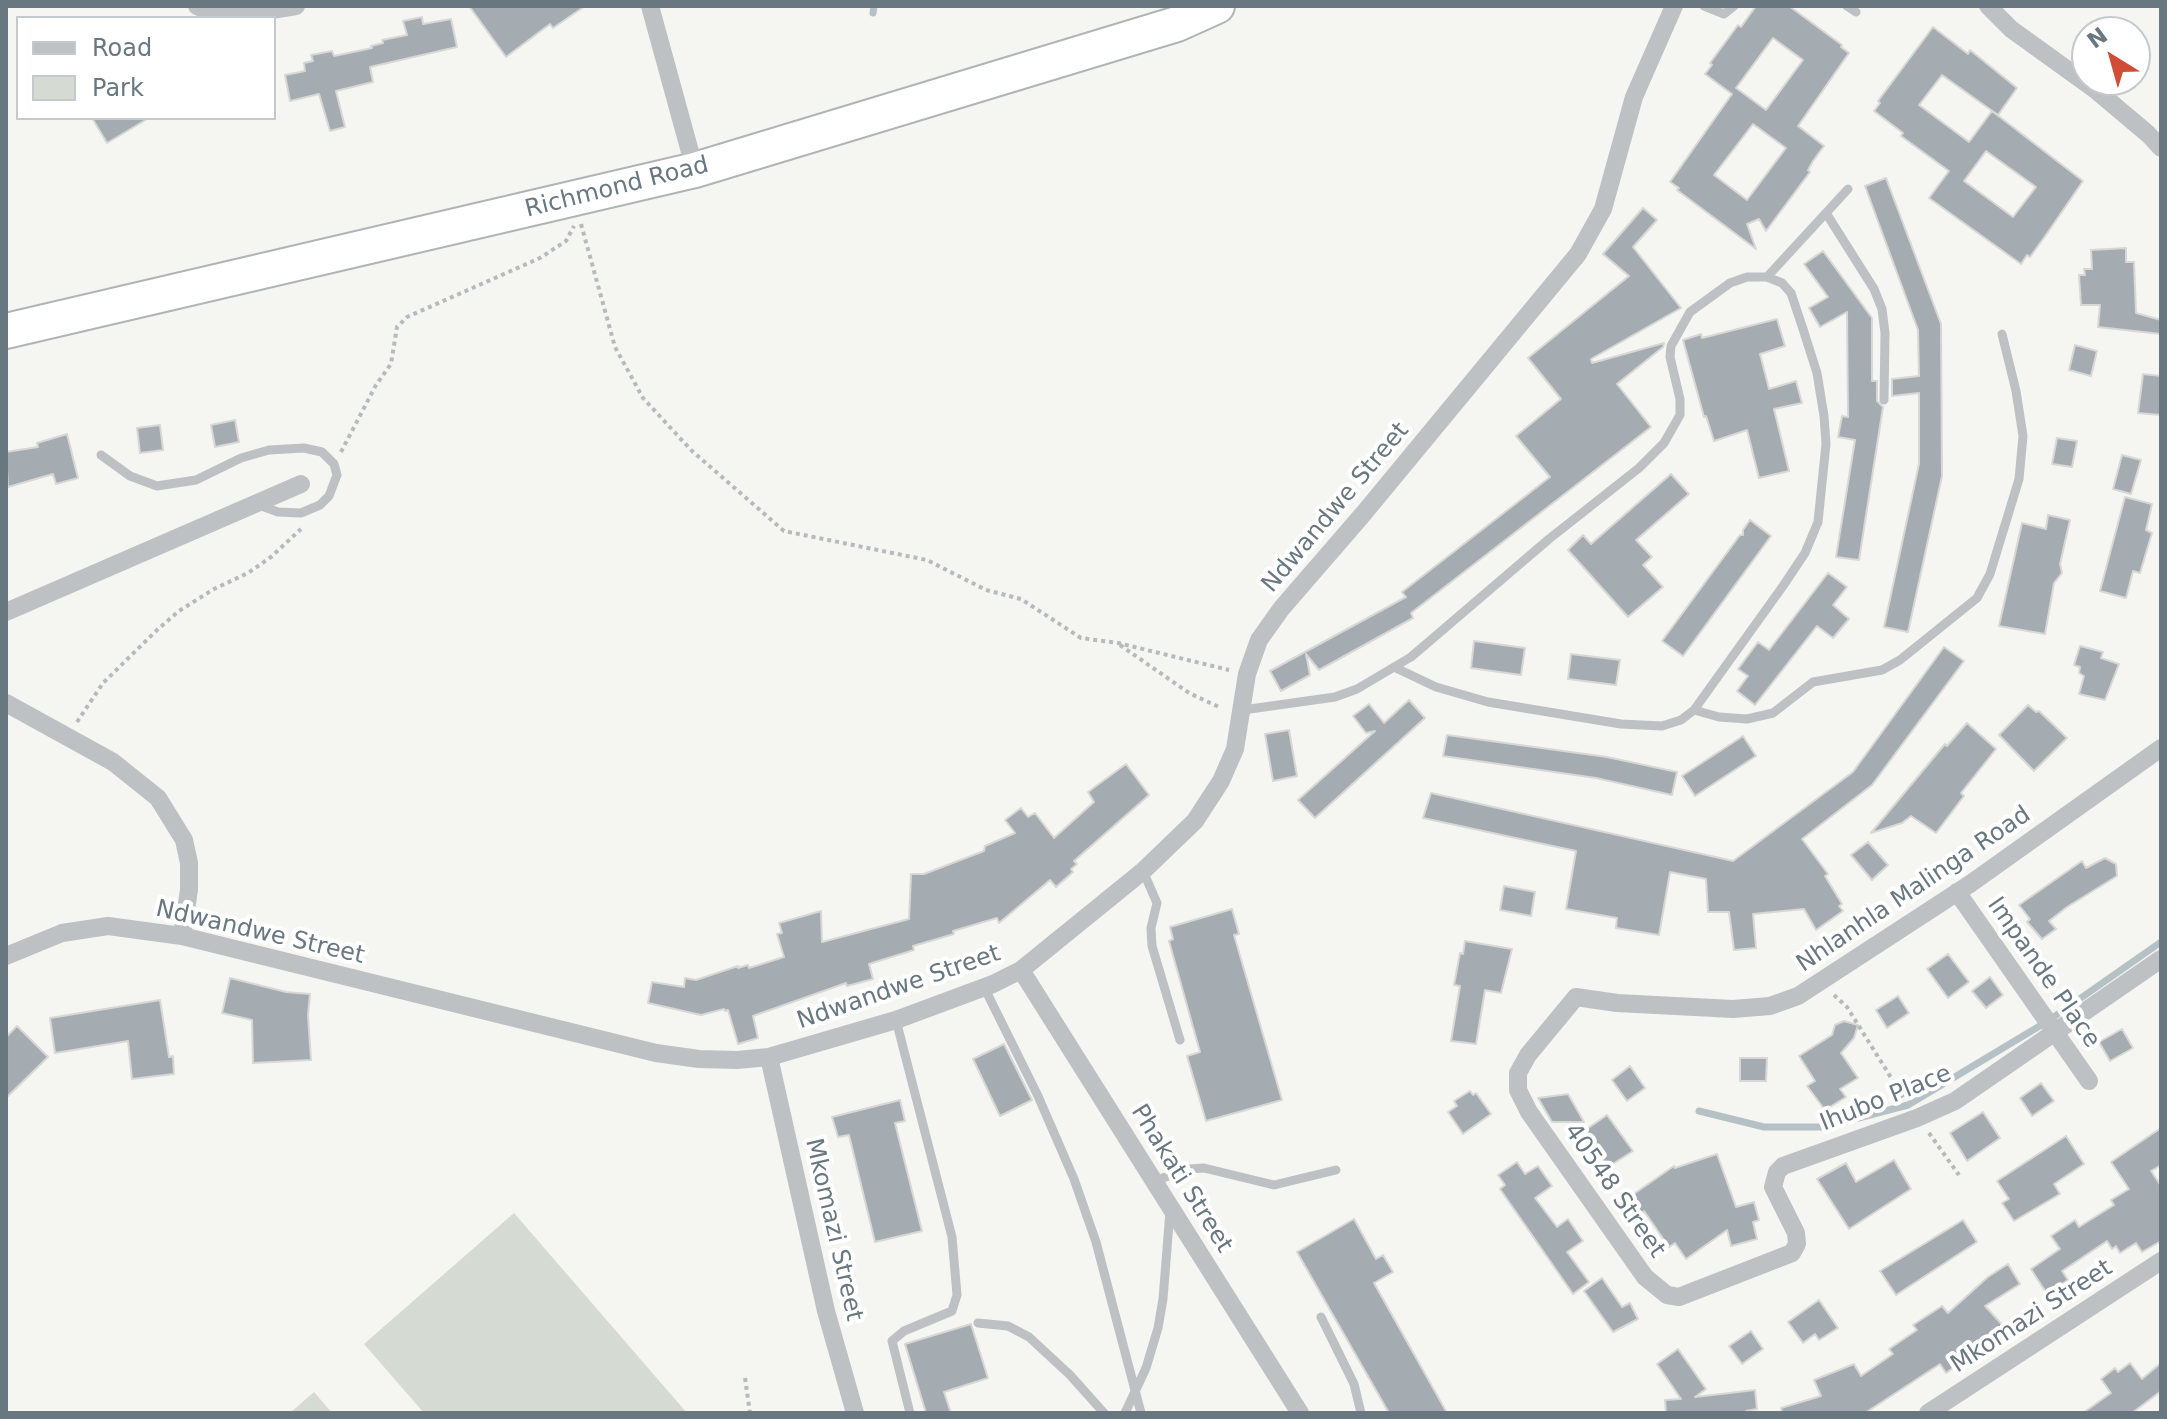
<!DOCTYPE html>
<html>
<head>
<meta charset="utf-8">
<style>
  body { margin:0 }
  #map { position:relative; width:2167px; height:1419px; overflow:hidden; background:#f5f5f2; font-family:"DejaVu Sans",sans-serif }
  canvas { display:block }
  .frame { position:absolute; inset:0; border:8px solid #687780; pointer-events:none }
  .legend { position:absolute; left:16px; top:16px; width:260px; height:104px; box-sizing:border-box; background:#fff; border:2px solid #c3c9cc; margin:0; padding:10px 14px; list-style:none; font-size:24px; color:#687780 }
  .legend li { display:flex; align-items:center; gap:16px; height:40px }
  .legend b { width:40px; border:2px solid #c3c9cc }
  .north { position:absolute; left:2071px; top:16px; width:80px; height:80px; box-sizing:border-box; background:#fff; border:2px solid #c3c9cc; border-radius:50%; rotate:323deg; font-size:22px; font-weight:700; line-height:32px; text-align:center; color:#687780 }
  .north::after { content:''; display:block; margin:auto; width:28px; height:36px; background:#d04e38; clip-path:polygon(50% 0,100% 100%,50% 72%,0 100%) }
</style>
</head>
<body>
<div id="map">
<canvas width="2167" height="1419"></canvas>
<div class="frame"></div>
<ul class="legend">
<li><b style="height:10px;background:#bdc1c4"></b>Road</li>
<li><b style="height:22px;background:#d5dad2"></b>Park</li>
</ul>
<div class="north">N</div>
</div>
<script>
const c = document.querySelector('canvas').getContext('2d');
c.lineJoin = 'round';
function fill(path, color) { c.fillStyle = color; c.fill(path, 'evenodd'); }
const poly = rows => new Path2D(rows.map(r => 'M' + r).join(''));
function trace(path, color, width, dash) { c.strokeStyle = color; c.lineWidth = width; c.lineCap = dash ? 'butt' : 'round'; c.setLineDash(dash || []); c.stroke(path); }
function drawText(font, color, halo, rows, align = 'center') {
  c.font = font + ' "DejaVu Sans",sans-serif'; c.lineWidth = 8; c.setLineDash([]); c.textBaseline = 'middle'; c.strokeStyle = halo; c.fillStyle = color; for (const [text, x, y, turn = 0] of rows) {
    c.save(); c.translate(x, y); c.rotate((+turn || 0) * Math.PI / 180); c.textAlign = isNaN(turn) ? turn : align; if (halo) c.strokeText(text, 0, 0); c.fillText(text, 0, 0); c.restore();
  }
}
fill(poly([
  [514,1213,687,1413,424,1413,364,1344],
  [314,1392,332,1413,290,1413]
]), '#d5dad2');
trace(poly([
  [873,13,874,6],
  [1699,1111,1764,1127,1824,1127,1908,1105,2048,1021,2161,942]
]), '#b5c1c4', 7);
const building = poly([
  [469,6,585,6,553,28,550,24,506,57,469,6],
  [1756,6,1789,6,1842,45,1841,47,1849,53,1798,126,1824,146,1813,161,1808,170,1810,172,1766,231,1759,219,1747,224,1756,249,1677,190,1679,188,1670,182,1732,94,1705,74,1712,65,1710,63,1738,25,1741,27,1756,6],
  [1773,38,1803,60,1766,110,1736,88,1773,38],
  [1753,124,1786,148,1747,200,1714,175,1753,124],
  [422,17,423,24,451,19,457,47,370,67,373,82,336,91,345,127,330,131,319,94,290,101,285,75,305,71,304,63,313,61,311,55,332,51,334,56,372,48,371,46,383,43,382,40,407,35,403,21,422,17],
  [1933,27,1968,54,1970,50,2017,88,1998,115,1942,75,1919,105,1969,142,1992,111,2083,181,2048,232,2030,257,2027,255,2021,264,1929,198,1949,171,1901,136,1903,133,1874,111,1880,103,1878,101,1933,27],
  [1986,151,2036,187,2013,217,1964,181,1986,151],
  [92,118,149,118,107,143,92,118],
  [1886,178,1941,324,1942,476,1908,632,1884,627,1919,464,1919,393,1892,396,1892,379,1919,376,1918,330,1865,186,1886,178],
  [1643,208,1657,220,1633,247,1681,308,1591,359,1592,363,1664,343,1663,347,1617,384,1651,427,1411,613,1413,618,1319,670,1306,654,1310,675,1281,691,1270,671,1406,597,1402,592,1550,477,1516,436,1561,399,1528,358,1629,276,1603,254,1643,208],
  [2126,248,2126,262,2134,262,2136,313,2161,320,2161,334,2098,327,2100,305,2081,305,2079,275,2085,275,2084,269,2092,269,2091,250,2126,248],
  [1823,251,1872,318,1872,381,1877,381,1877,401,1883,407,1859,560,1836,557,1855,440,1838,437,1842,416,1848,417,1847,312,1820,327,1809,308,1828,297,1804,264,1823,251],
  [1777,319,1785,346,1760,354,1769,389,1796,381,1802,403,1774,409,1789,471,1759,478,1747,430,1714,441,1706,416,1704,417,1683,340,1701,334,1702,338,1777,319],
  [2075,345,2097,351,2091,376,2069,370,2075,345],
  [2143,374,2161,376,2161,415,2138,413,2143,374],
  [235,420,239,442,215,447,211,425,235,420],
  [160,425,163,450,140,453,137,428,160,425],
  [67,434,78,478,56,484,53,474,8,487,6,452,38,447,37,443,67,434],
  [2057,438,2077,441,2072,467,2052,464,2057,438],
  [2122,455,2141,460,2131,494,2113,489,2122,455],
  [1671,474,1689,494,1636,540,1652,557,1643,565,1663,587,1628,617,1568,550,1583,535,1591,544,1671,474],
  [2125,497,2152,504,2146,530,2152,533,2140,573,2133,571,2126,598,2100,591,2125,497],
  [2048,515,2070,520,2060,564,2062,573,2054,583,2045,634,1999,626,2022,523,2046,529,2048,515],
  [1750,520,1771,536,1683,656,1662,641,1740,535,1743,535,1743,530,1750,520],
  [1828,573,1847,587,1833,605,1849,619,1833,638,1817,626,1755,705,1737,691,1748,676,1738,669,1758,642,1769,650,1828,573],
  [1474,641,1525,648,1521,675,1471,668,1474,641],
  [2080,646,2103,652,2101,658,2119,664,2105,700,2079,694,2084,676,2079,673,2080,667,2074,665,2080,646],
  [1944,647,1964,661,1872,785,1802,839,1828,874,1825,876,1842,904,1839,906,1843,911,1816,930,1804,909,1753,914,1756,948,1734,950,1729,912,1708,912,1706,879,1670,872,1659,935,1616,928,1617,918,1566,909,1576,851,1423,818,1431,793,1733,861,1853,772,1944,647],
  [1571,654,1620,660,1616,685,1568,679,1571,654],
  [1409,700,1425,718,1315,818,1298,800,1375,731,1366,733,1353,716,1369,704,1384,723,1409,700],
  [2028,705,2036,712,2039,711,2067,738,2034,771,1999,735,2028,705],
  [1967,723,1996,749,1961,793,1964,796,1936,833,1911,816,1902,823,1871,833,1945,744,1947,746,1967,723],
  [1289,730,1297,776,1273,781,1265,734,1289,730],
  [1447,735,1607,757,1677,772,1672,795,1596,778,1443,756,1447,735],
  [1743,736,1756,756,1695,796,1682,776,1743,736],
  [1126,764,1149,795,1074,861,1077,864,1071,869,1073,872,1056,887,1050,880,999,923,997,918,953,931,954,934,913,946,914,950,869,964,873,979,847,986,846,983,753,1016,758,1038,738,1044,728,1010,725,1011,724,1009,701,1015,648,1003,652,982,684,987,685,978,696,980,738,966,738,968,748,965,749,968,784,957,777,934,782,933,779,923,821,911,822,942,909,919,911,874,924,874,984,851,985,846,1015,833,1005,820,1021,808,1028,817,1035,813,1054,838,1094,802,1088,792,1126,764],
  [1868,842,1888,865,1872,880,1851,855,1868,842],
  [2105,858,2116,864,2117,876,2067,907,2049,921,2056,929,2042,939,2027,922,2030,919,2019,905,2082,861,2086,868,2105,858],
  [1504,886,1535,892,1531,916,1500,910,1504,886],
  [1232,909,1239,934,1234,935,1282,1100,1206,1121,1187,1056,1200,1052,1169,941,1173,939,1170,927,1232,909],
  [1465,941,1512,949,1501,993,1485,990,1476,1044,1451,1041,1460,986,1454,985,1460,953,1463,954,1465,941],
  [1948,954,1969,982,1948,998,1927,969,1948,954],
  [1990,977,2003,995,1986,1008,1972,991,1990,977],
  [230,978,286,992,310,994,308,1015,311,1060,253,1063,252,1020,222,1013,230,978],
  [1898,996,1909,1013,1887,1028,1876,1010,1898,996],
  [160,1000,169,1057,173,1056,174,1074,132,1079,128,1041,55,1053,50,1018,160,1000],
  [1844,1021,1858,1025,1854,1038,1841,1053,1858,1078,1840,1089,1846,1097,1825,1110,1807,1086,1815,1081,1799,1056,1832,1035,1835,1025,1844,1021],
  [17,1026,48,1057,6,1098,6,1037,17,1026],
  [2122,1029,2133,1048,2110,1061,2099,1042,2122,1029],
  [1004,1044,1032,1100,1000,1116,973,1059,1004,1044],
  [1740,1058,1767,1058,1766,1081,1740,1081,1740,1058],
  [1630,1066,1645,1088,1627,1101,1612,1080,1630,1066],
  [2041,1083,2054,1101,2032,1116,2020,1098,2041,1083],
  [1470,1091,1473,1095,1476,1093,1491,1114,1463,1134,1448,1112,1457,1106,1454,1101,1470,1091],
  [1568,1094,1584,1122,1552,1122,1538,1098,1568,1094],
  [900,1100,905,1121,895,1123,922,1231,875,1242,849,1135,838,1137,832,1117,900,1100],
  [1983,1112,2000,1138,1967,1161,1950,1133,1983,1112],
  [1607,1115,1633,1151,1608,1167,1584,1131,1607,1115],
  [2161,1128,2161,1165,2151,1171,2161,1186,2161,1241,2142,1252,2136,1243,2120,1253,2116,1246,2112,1249,2107,1241,2062,1271,2068,1280,2047,1294,2031,1269,2060,1249,2051,1236,2075,1220,2079,1227,2114,1205,2111,1200,2129,1189,2111,1162,2161,1128],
  [2066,1136,2084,1164,2054,1184,2060,1194,2014,1221,2002,1203,2009,1199,1997,1181,2066,1136],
  [1717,1154,1736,1207,1754,1202,1759,1220,1753,1222,1757,1239,1731,1246,1727,1230,1686,1259,1675,1243,1669,1247,1644,1211,1639,1214,1628,1198,1674,1166,1675,1168,1717,1154],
  [1894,1160,1911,1189,1849,1229,1817,1179,1846,1163,1856,1182,1894,1160],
  [1517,1162,1525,1174,1538,1166,1552,1186,1535,1198,1557,1227,1568,1219,1583,1241,1567,1252,1589,1282,1573,1294,1500,1189,1505,1185,1498,1175,1517,1162],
  [1354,1219,1376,1259,1383,1255,1393,1272,1374,1283,1447,1413,1389,1413,1297,1252,1354,1219],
  [1963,1220,1977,1242,1896,1295,1880,1271,1963,1220],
  [2008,1264,2020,1284,1985,1306,2007,1330,1982,1353,1979,1350,1946,1373,1940,1364,1865,1413,1782,1413,1781,1408,1821,1396,1814,1380,1854,1364,1861,1376,1893,1354,1889,1349,1917,1330,1913,1325,1942,1306,1948,1313,1988,1277,2008,1264],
  [1602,1278,1622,1307,1630,1303,1638,1319,1613,1332,1584,1291,1602,1278],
  [1819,1300,1838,1328,1819,1340,1815,1334,1803,1343,1788,1322,1819,1300],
  [971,1324,988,1378,944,1392,951,1413,926,1413,905,1344,971,1324],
  [1751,1331,1763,1349,1742,1364,1729,1346,1751,1331],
  [1678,1349,1706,1389,1695,1397,1755,1390,1757,1409,1746,1411,1746,1413,1666,1413,1665,1400,1681,1399,1657,1364,1678,1349],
  [2130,1363,2142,1379,2161,1363,2161,1391,2132,1413,2083,1413,2111,1393,2101,1379,2115,1368,2118,1372,2130,1363]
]);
fill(building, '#a5acb1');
trace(building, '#d7d7d5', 2);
const highway = poly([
  [6,331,695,170,1177,24,1217,6]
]);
trace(highway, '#b1b4b7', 38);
trace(poly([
  [581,224,615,347,643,398,691,450,784,531,927,560,986,590,1021,599,1081,638,1118,643,1229,670],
  [341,452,376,385,391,364,397,327,407,317,540,258,566,241,574,226],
  [1120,645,1189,693,1221,708],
  [77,722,103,683,157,630,179,611,214,589,248,573,271,557,301,529],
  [1834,995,1847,1007,1905,1100],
  [1929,1133,1959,1175],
  [745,1378,750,1413]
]), '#b7babc', 4, [4, 4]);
trace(poly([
  [1704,6,1724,14,1734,6],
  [1847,6,1856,12],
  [1826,213,1874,289,1882,309,1885,333,1884,400],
  [1767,277,1848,189],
  [101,455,130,476,157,486,196,480,241,458,269,450,304,448,322,452,334,464,337,475,329,496,320,505,301,513,278,512,259,505],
  [1243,710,1335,697,1357,689,1411,657,1549,539,1639,468,1664,443,1680,415,1680,399,1670,357,1671,346,1690,312,1730,283,1747,277,1767,277,1782,283,1791,293,1803,329,1817,373,1824,416,1826,444,1818,522,1805,553,1783,586,1694,710,1681,720,1662,726,1621,724,1488,702,1436,687,1396,668],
  [1694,710,1719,717,1747,719,1773,713,1813,682,1882,670,1900,660,1977,598,1990,574,2019,479,2023,436,2016,391,2002,334],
  [1143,871,1157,903,1151,928,1152,946,1180,1040],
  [984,987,1038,1096,1074,1179,1096,1242,1141,1413],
  [896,1020,952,1237,957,1295,952,1311,904,1331,892,1341,910,1413],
  [1154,1181,1189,1169,1204,1168,1274,1185,1336,1170],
  [1321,1317,1354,1384,1361,1413],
  [978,1323,1008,1326,1029,1337,1070,1375,1104,1413],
  [1125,1413,1146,1368,1158,1328,1163,1299,1170,1211]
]), '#bdc1c4', 9);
trace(poly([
  [197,6,215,14,241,15,296,6],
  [650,6,695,170],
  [1988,6,2011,29,2097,91,2148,134,2161,148],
  [6,612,301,484],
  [6,703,113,762,158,798,184,840,189,863,189,890,182,936],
  [2161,748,1970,884,1798,996,1770,1006,1733,1009,1617,1003,1576,997,1528,1055,1518,1073,1518,1090,1529,1112,1645,1277,1667,1295,1679,1297,1792,1253,1797,1244,1796,1233,1773,1187,1777,1172,1783,1166,1917,1118,1955,1101,2161,959],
  [1957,892,2089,1081],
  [6,956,62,933,108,926,182,936,656,1053,699,1059,737,1060,769,1057,896,1020,993,984,1021,970,1143,871,1195,821,1221,781,1235,749,1247,674,1259,640,1281,609,1364,513,1578,254,1603,209,1634,97,1674,6],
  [1021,970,1300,1413],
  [769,1057,826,1311,855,1413],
  [1928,1413,2161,1261]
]), '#bdc1c4', 18);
trace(highway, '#fff', 34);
drawText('24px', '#687780', '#fff', [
  ["Richmond Road",617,188,-14],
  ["Ndwandwe Street",1336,508,-50],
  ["Nhlanhla Malinga Road",1914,890,-34],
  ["Ndwandwe Street",260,933,13],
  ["Impande Place",2043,973,55],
  ["Ndwandwe Street",899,988,-19],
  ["Ihubo Place",1886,1099,-22],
  ["Phakati Street",1181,1179,58],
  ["40548 Street",1614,1191,55],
  ["Mkomazi Street",833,1230,77],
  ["Mkomazi Street",2032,1317,-33]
]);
</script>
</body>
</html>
